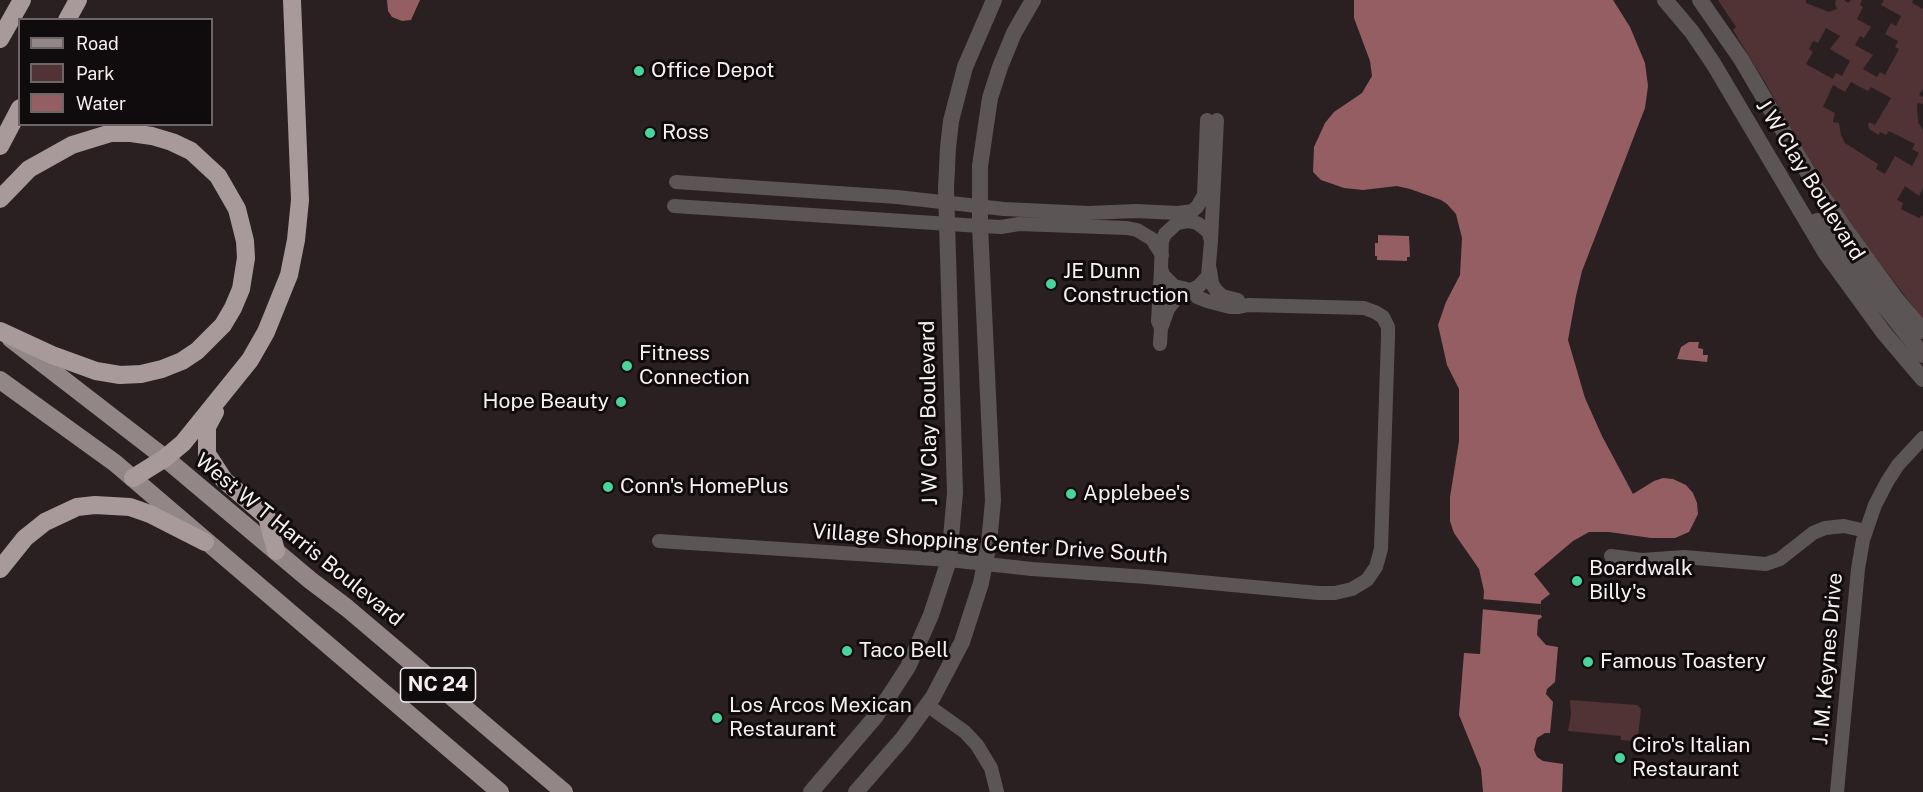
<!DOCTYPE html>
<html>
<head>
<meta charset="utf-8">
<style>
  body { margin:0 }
  #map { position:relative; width:1923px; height:792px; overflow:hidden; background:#2b2021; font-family:"Public Sans",sans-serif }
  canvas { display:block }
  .legend { position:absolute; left:18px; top:18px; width:195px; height:108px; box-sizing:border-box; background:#100b0c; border:2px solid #6c6667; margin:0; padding:8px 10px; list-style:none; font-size:18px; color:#f7eff0 }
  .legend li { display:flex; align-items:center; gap:12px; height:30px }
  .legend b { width:30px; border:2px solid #6c6667 }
</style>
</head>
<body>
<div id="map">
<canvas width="1923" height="792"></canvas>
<ul class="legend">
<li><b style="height:8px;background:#928687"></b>Road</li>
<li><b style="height:16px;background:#513235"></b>Park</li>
<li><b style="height:16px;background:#945e63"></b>Water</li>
</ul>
</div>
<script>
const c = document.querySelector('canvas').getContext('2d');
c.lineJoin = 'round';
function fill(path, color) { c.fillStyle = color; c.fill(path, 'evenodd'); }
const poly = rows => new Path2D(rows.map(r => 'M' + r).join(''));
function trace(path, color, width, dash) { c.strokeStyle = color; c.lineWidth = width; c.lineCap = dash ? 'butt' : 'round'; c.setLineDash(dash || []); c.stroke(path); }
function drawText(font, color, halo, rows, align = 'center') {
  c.font = font + ' "Public Sans",sans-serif'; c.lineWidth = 6; c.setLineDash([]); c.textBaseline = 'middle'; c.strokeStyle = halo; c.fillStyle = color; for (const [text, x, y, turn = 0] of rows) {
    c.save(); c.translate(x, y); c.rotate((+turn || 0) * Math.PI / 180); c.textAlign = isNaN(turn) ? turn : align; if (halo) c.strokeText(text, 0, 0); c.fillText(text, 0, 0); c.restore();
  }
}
fill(poly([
  [1718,0,1806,0,1806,3,1829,12,1837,9,1835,4,1836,0,1844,0,1848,3,1851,0,1862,0,1860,5,1863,7,1857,19,1871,27,1864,38,1860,36,1855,45,1873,55,1863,69,1877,77,1880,72,1885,75,1899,49,1895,47,1898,41,1885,34,1891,23,1896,26,1901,16,1881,5,1884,0,1913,0,1912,3,1923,9,1923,89,1919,95,1923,97,1923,104,1918,103,1917,106,1918,122,1923,130,1923,188,1919,196,1905,186,1897,200,1903,203,1901,209,1919,218,1923,215,1923,320,1846,218,1810,161,1766,84,1733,30,1736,27],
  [1826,28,1840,36,1830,49,1850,61,1842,76,1836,73,1833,79,1806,64,1813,52,1809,49,1813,41,1818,43],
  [1851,82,1868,91,1871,87,1891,98,1875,125,1869,122,1868,126,1870,130,1879,135,1880,132,1886,135,1889,131,1915,144,1912,149,1919,153,1912,166,1895,156,1885,174,1876,169,1878,164,1845,143,1841,135,1839,123,1833,122,1835,113,1823,107,1833,85,1845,92],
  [1570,700,1637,705,1641,709,1638,737,1634,741,1621,740,1621,736,1568,731,1571,715]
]), '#513235');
fill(poly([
  [387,0,420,0,411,20,402,21,392,17,388,11],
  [1354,0,1613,0,1630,27,1645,63,1648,86,1645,108,1582,271,1576,296,1568,340,1585,398,1602,436,1633,494,1654,481,1663,478,1673,479,1686,485,1693,493,1697,503,1698,514,1689,532,1675,538,1651,538,1609,532,1589,532,1573,541,1534,574,1550,594,1541,601,1540,614,1542,617,1538,620,1537,635,1546,645,1558,647,1555,682,1547,689,1546,694,1553,702,1550,733,1545,733,1537,738,1534,750,1537,757,1543,761,1563,764,1562,792,1483,792,1481,769,1459,715,1464,653,1480,654,1484,591,1479,569,1454,533,1450,521,1450,497,1459,441,1459,389,1447,365,1438,325,1446,302,1460,275,1462,238,1456,214,1447,204,1441,200,1410,189,1397,186,1363,190,1344,188,1321,180,1313,172,1314,147,1325,123,1334,112,1362,93,1372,76,1370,61,1354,18],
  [1378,235,1409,236,1410,257,1407,257,1407,261,1377,260,1377,256,1375,256,1375,243,1378,243],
  [1689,342,1699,342,1698,348,1703,349,1703,355,1708,355,1707,362,1677,359,1681,347]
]), '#945e63');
fill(poly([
  [1481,599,1541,604,1540,615,1480,609]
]), '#2b2021');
trace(poly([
  [676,182,897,197,1004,209,1088,213,1136,211,1178,213,1193,211],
  [674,206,980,226,1001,227,1019,224,1127,228,1137,230,1152,239,1162,255],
  [1187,215,1197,207,1204,195,1207,120],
  [1188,221,1197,223,1204,228,1209,233,1211,241,1208,276,1199,286,1191,290,1174,286,1163,275,1161,268,1162,241,1165,234,1177,223,1188,221],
  [1211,241,1217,120],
  [1210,270,1212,284,1216,290,1222,296,1238,300],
  [1162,326,1168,309,1183,289],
  [1160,344,1161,328,1158,321,1161,269],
  [659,541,949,560,1032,569,1147,577,1318,593,1335,593,1352,589,1367,580,1376,567,1381,549,1388,337,1388,327,1383,317,1375,312,1364,308,1248,305,1239,307,1230,307,1207,301,1197,297,1191,290],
  [1611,556,1642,560,1684,557,1766,564,1780,559,1813,533,1825,528,1844,526,1866,531],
  [927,705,965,732,977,745,991,768,997,792],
  [1837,792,1858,569,1863,540,1875,505,1887,482,1898,465,1923,438]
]), '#5b5555', 14);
trace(poly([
  [1665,0,1692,32,1713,63,1825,252,1884,333,1923,379],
  [1700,0,1741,59,1817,188,1845,229,1896,299,1923,331],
  [1817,221,1923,355],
  [811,792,876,716,908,667,931,615,949,560,955,493,946,188,948,148,951,121,965,67,994,0],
  [856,792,903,738,933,697,962,642,981,583,989,543,993,501,980,226,980,166,990,98,1000,67,1014,33,1033,0]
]), '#5b5555', 16);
trace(poly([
  [11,339,165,458,310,580,347,608,564,792],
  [0,380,115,463,500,792]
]), '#928687', 18);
trace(poly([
  [67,20,78,0],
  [0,39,22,0],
  [0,146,20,108],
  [0,199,29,169,72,145,111,133,131,133,152,136,172,142,191,151,218,176,237,209,245,241,246,258,241,289,233,308,223,325,197,351,182,361,162,369,141,374,120,375,96,371,52,355,0,331],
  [215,412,207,427,207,454,224,480,267,517,276,551],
  [133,478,165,458,183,443,250,360,266,332,289,275,296,240,300,200,292,0],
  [0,569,25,538,45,522,77,507,95,505,130,507,150,514,205,542]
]), '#a8999a', 18);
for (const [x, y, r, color] of [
  [639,71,6,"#49d49c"],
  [650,133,6,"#49d49c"],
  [1051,284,6,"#49d49c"],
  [627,366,6,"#49d49c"],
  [621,402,6,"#49d49c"],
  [608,487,6,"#49d49c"],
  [1071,494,6,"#49d49c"],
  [1577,581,6,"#49d49c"],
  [847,651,6,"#49d49c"],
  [1588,662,6,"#49d49c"],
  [717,718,6,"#49d49c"],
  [1620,758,6,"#49d49c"]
]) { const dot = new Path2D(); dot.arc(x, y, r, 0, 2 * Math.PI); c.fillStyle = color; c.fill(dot); trace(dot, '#100b0c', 2); }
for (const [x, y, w] of [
  [438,685,75]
]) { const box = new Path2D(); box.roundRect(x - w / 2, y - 17, w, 34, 4.5); c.fillStyle = '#100b0c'; c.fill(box); trace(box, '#f7eff0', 1.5); }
drawText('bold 20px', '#f7eff0', null, [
  ["NC 24",438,685]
]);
drawText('21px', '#f7eff0', '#100b0c', [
  ["Office Depot",651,71],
  ["Ross",662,133],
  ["JE Dunn",1063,272],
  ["Construction",1063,296],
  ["Fitness",639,354],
  ["Connection",639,378],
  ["Hope Beauty",609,402,"right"],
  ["Conn's HomePlus",620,487],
  ["Applebee's",1083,494],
  ["Boardwalk",1589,569],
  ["Billy's",1589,593],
  ["Taco Bell",859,651],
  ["Famous Toastery",1600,662],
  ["Los Arcos Mexican",729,706],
  ["Restaurant",729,730],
  ["Ciro's Italian",1632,746],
  ["Restaurant",1632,770]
], 'left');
drawText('21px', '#f7eff0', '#100b0c', [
  ["J W Clay Boulevard",1810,180,58],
  ["J W Clay Boulevard",929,413,-91],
  ["West W T Harris Boulevard",299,540,39],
  ["Village Shopping Center Drive South",990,544,4],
  ["J. M. Keynes Drive",1828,659,-85]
]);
</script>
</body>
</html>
